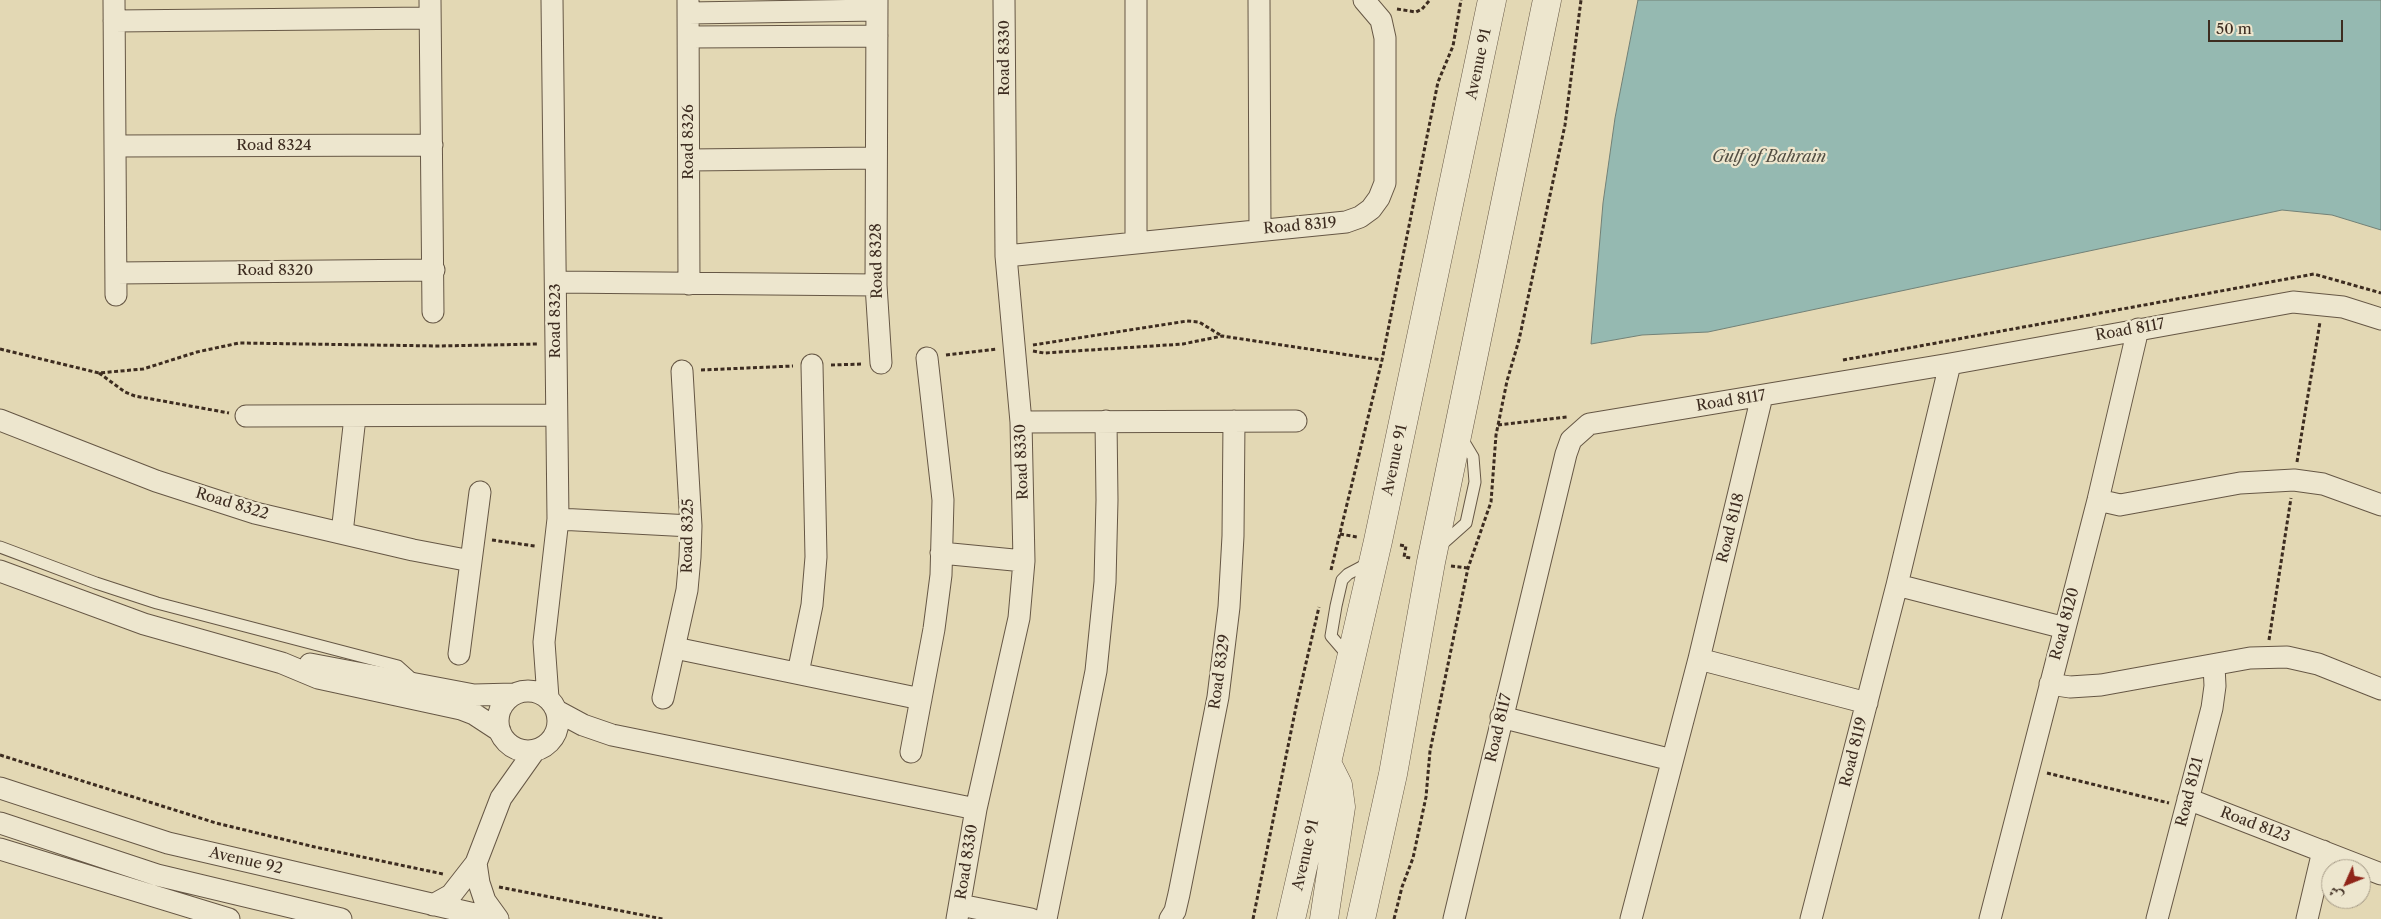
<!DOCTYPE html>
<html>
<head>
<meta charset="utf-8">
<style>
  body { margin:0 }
  #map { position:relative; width:2381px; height:919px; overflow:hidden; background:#e3d8b4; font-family:"Libre Caslon Text",Amiri,serif }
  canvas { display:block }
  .north { position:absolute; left:2321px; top:859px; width:50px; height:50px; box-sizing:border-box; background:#ede6ce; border:1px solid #a79c88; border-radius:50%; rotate:226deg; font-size:14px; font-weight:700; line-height:20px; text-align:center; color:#3d2c20 }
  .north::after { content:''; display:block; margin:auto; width:18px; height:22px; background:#8f2418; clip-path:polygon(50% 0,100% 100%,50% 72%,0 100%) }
  .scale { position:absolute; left:2208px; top:20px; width:135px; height:22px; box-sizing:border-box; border:2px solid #3d2c20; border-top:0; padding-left:6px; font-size:15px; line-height:18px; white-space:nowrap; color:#3d2c20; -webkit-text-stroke:4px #ede6ce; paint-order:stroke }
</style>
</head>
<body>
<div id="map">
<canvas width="2381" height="919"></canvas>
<div class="north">ش</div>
<div class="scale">50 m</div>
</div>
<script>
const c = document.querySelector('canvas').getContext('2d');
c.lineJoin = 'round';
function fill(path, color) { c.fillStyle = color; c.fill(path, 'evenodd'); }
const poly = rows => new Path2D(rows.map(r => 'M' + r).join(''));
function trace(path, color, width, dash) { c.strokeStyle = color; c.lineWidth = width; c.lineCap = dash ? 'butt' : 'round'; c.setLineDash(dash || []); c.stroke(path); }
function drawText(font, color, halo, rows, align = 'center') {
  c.font = font + ' "Libre Caslon Text",serif'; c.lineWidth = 4.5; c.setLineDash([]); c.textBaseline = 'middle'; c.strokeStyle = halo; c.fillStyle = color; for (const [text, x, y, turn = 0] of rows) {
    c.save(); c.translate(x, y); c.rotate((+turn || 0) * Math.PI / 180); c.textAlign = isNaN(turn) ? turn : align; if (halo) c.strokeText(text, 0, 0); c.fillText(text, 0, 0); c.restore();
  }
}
const water = poly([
  [1638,0,2381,0,2381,230,2332,215,2282,210,1708,332,1642,335,1591,344,1603,203,1615,118,1638,0]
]);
fill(water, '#95b9b1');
trace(water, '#728177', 1);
const service = poly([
  [0,547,96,583,157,603,398,666,417,683],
  [1439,547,1466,523,1475,482,1473,457,1461,437],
  [1350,658,1331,636,1336,606,1342,580,1348,574,1369,563]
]);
const minor = poly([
  [114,0,116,295],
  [430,0,433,312],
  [688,0,689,284],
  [877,0,876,285,881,363],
  [1259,0,1260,230],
  [689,13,877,10],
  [114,21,430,18],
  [689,37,877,36],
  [115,146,432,145],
  [689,160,876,158],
  [1136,242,1136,0],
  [1006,256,1346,222,1360,217,1371,209,1379,198,1385,183,1385,38,1381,20,1364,0],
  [116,273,434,270],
  [556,282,876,285],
  [246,416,556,415],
  [0,420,156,481,255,513,413,550,471,561],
  [1021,422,1296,421],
  [2098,500,2120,505,2240,483,2294,480,2323,484,2381,505],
  [558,519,691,526],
  [342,533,355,417],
  [941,553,1024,561],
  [0,571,144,624,282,663,318,678,461,709,474,714,500,731],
  [1897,585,2065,628],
  [675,648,921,699],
  [459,654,480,492],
  [1699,659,1867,703],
  [310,664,474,695,514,694],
  [798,673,812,605,816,557,812,365],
  [2050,684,2070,687,2101,685,2250,658,2287,657,2318,664,2381,689],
  '498 721a30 30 0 1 1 60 0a30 30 0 1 1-60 0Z',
  [548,698,544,642,558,519,552,0],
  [663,698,687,590,690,557,691,526,682,371],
  [557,711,583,725,612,735,976,809],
  [1501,717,1672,760],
  [911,752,934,629,941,575,943,500,927,358],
  [0,788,168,843,496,919],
  [2188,799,2381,874],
  [0,823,157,875,341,919],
  [0,849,229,919],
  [476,863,479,883,485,901,498,919],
  [433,905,451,895,476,863,501,798,535,750],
  [960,905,1031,919],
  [957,919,976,809,1019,618,1024,561,1021,422,1006,256,1004,0],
  [1046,919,1096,671,1105,582,1107,500,1106,421],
  [1170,919,1175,911,1179,894,1218,697,1229,607,1233,536,1234,421],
  [1454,919,1566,454,1571,440,1589,424,1950,364,2293,302,2343,307,2381,319],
  [1631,919,1699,659,1762,396],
  [1811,919,1897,585,1950,364],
  [1990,919,2098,500,2138,329],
  [2157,919,2212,708,2215,686,2214,665],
  [2307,919,2323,851]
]);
const tertiary = poly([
  [1291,919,1378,541,1492,0],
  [1324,919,1341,807,1338,785,1327,763],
  [1361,919,1393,774,1431,562,1547,0]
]);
trace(service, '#665745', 13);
trace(minor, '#665745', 23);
trace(tertiary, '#665745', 29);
trace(poly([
  [1397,9,1416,12,1422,9,1430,0],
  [1033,345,1187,321,1199,322,1222,336],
  [0,349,99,373,143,369,197,352,239,343,439,346,538,344],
  [1033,351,1044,353,1183,344,1222,336,1382,360],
  [946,355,997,349],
  [1843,360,2314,274,2381,293],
  [831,365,863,364],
  [701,370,793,366],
  [99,373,125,392,135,396,229,413],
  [1498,425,1567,417],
  [2297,462,2320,322],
  [1340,534,1357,537],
  [492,540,535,546],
  [1400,545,1406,546,1404,557,1411,558],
  [1451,566,1468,568],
  [1331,570,1382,360,1438,82,1453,46,1461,0],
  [2269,640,2291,498],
  [0,755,216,823,315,847,443,874],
  [2047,773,2169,803],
  [499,887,663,919],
  [1253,919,1297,702,1319,607],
  [1394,919,1402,887,1413,858,1426,797,1430,751,1468,568,1491,502,1496,435,1507,381,1519,340,1565,125,1581,0]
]), '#3d2c20', 3, [4, 2.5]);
trace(service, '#ede6ce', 11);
trace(minor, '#ede6ce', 21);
trace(tertiary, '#ede6ce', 28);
drawText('15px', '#3d2c20', '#ede6ce', [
  ["Road 8330",1005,58,-90],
  ["Avenue 91",1479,64,-78],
  ["Road 8326",689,142,-90],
  ["Road 8324",274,146],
  ["Road 8319",1300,226,-5],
  ["Road 8328",877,261,-91],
  ["Road 8320",275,271],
  ["Road 8323",556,321,-90],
  ["Road 8117",2130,330,-10],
  ["Road 8117",1731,401,-9],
  ["Avenue 91",1395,460,-78],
  ["Road 8330",1022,462,-92],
  ["Road 8322",232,504,17],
  ["Road 8118",1731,528,-76],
  ["Road 8325",688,536,-89],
  ["Road 8120",2065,624,-75],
  ["Road 8329",1220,672,-82],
  ["Road 8117",1499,728,-77],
  ["Road 8119",1854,752,-76],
  ["Road 8121",2190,792,-76],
  ["Road 8123",2255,825,21],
  ["Avenue 91",1306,855,-77],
  ["Avenue 92",246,861,13],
  ["Road 8330",967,862,-81]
]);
drawText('italic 16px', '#534f44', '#ede6ce', [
  ["Gulf of Bahrain",1769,157]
]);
</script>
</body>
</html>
